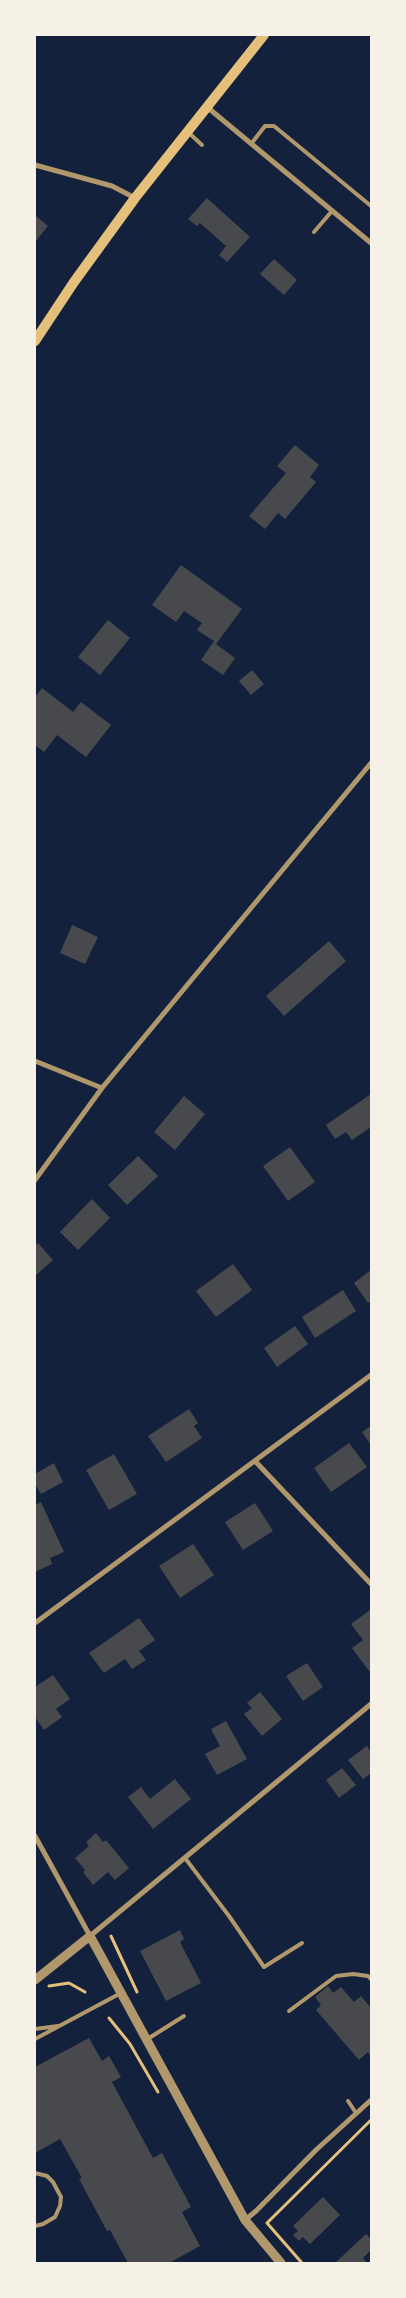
<!DOCTYPE html>
<style>
body{margin:0}
#map{position:relative;width:406px;height:2298px;overflow:hidden;background:#14213d;font-family:Helvetica,sans-serif}
canvas{display:block}
.frame{position:absolute;inset:0;border:36px solid #f6f1e7;pointer-events:none}
</style>
<div id="map">
<canvas width="406" height="2298"></canvas>
<div class="frame"></div>
</div>
<script>
const g = document.querySelector('canvas').getContext('2d');
g.lineJoin = 'round';
function paint(path, color) { g.fillStyle = color; g.fill(path, 'evenodd'); }
const toPath = rows => new Path2D(rows.map(r => 'M' + r).join(''));
function strokePath(path, color, width, dash) { g.strokeStyle = color; g.lineWidth = width; g.lineCap = dash ? 'butt' : 'round'; g.setLineDash(dash || []); g.stroke(path); }
const building = toPath([
 [207,198,250,237,227,262,219,255,226,246,200,223,197,226,188,219],
 [35,215,48,226,35,242],
 [274,259,297,280,284,295,260,274],
 [295,445,319,465,310,477,316,482,285,519,278,513,265,529,249,516,286,473,277,466],
 [181,565,242,609,216,644,235,658,223,675,201,660,214,641,197,630,202,623,184,611,176,622,152,605],
 [108,620,130,638,100,675,78,657],
 [252,670,264,684,251,695,239,681],
 [42,688,73,712,81,702,111,725,86,757,57,735,44,752,35,745,35,697],
 [72,925,98,937,85,964,60,953],
 [329,941,346,961,284,1016,266,996],
 [371,1094,371,1127,352,1140,346,1132,335,1139,326,1125],
 [184,1096,205,1114,175,1150,154,1132],
 [290,1147,315,1182,288,1201,263,1166],
 [138,1156,158,1176,127,1205,108,1185],
 [92,1199,110,1218,78,1250,60,1232],
 [38,1243,53,1260,35,1276,35,1245],
 [233,1264,252,1290,216,1317,196,1291],
 [371,1270,371,1301,368,1303,354,1283],
 [343,1290,356,1311,315,1338,302,1317],
 [295,1326,308,1344,277,1367,264,1348],
 [189,1409,198,1423,194,1426,202,1438,166,1462,148,1436],
 [371,1426,371,1445,362,1432],
 [349,1443,367,1467,331,1492,314,1468],
 [114,1454,137,1494,109,1510,86,1470],
 [54,1463,63,1482,41,1494,35,1484,35,1474],
 [41,1502,64,1552,50,1558,52,1564,35,1572,35,1505],
 [255,1503,273,1531,243,1550,225,1522],
 [193,1544,214,1575,180,1598,159,1566],
 [370,1610,371,1670,369,1671,352,1648,363,1640,351,1624],
 [139,1618,155,1640,139,1651,146,1660,132,1669,125,1659,104,1673,89,1653],
 [307,1663,323,1687,303,1701,286,1676],
 [53,1675,70,1699,56,1709,62,1717,44,1730,35,1717,35,1687],
 [260,1692,282,1719,262,1736,244,1714,252,1708,247,1703],
 [226,1721,247,1759,217,1775,205,1754,220,1746,211,1729],
 [367,1746,371,1752,371,1773,363,1779,348,1760],
 [342,1768,356,1785,339,1798,326,1780],
 [175,1779,191,1799,153,1829,128,1797,141,1787,150,1799],
 [96,1833,103,1842,106,1840,129,1868,115,1880,108,1872,93,1885,83,1872,85,1870,75,1858,89,1846,86,1842],
 [180,1930,184,1939,180,1942,201,1983,166,2001,140,1951],
 [328,1986,333,1993,341,1987,354,2002,361,1996,371,2008,370,2055,368,2052,359,2060,316,2010,321,2005,315,1997],
 [89,2038,102,2061,109,2056,121,2077,112,2082,153,2158,162,2153,191,2207,182,2212,200,2246,169,2263,128,2263,110,2230,107,2231,79,2179,82,2178,60,2139,35,2153,35,2067],
 [323,2197,340,2215,310,2244,303,2237,299,2241,293,2235,298,2231,293,2226],
 [366,2234,371,2239,371,2250,363,2258,367,2263,335,2263]
]);
const path = toPath([
 [111,1936,137,1992],
 [49,1986,69,1983,85,1992],
 [109,2018,130,2044,158,2092],
 [302,2263,267,2223,371,2120]
]);
const service = toPath([
 [189,133,202,145],
 [251,144,265,126,274,126,371,206],
 [314,232,332,211],
 [185,1858,229,1916,264,1967,302,1943],
 [289,2011,336,1976,353,1974,368,1976,371,1979],
 [35,2029,58,2026],
 [35,2039,121,1993],
 [146,2040,184,2016],
 [348,2101,356,2113],
 [35,2173,47,2176,53,2182,61,2197,60,2206,55,2217,43,2224,35,2226]
]);
const minor = toPath([
 [207,107,371,243],
 [35,165,112,186,135,198],
 [35,1061,102,1088],
 [35,1180,102,1088,371,763],
 [255,1461,371,1584],
 [35,1623,371,1375],
 [35,1836,90,1936,371,1704],
 [245,2220,256,2211,316,2150,371,2100]
]);
const tertiary = toPath([
 [35,1980,90,1936,245,2220,281,2263]
]);
const secondary = toPath([
 [35,341,74,282,135,198,264,35]
]);
paint(building, '#48494c');
strokePath(path, '#e5c07b', 3);
strokePath(service, '#b1986c', 4);
strokePath(minor, '#b1986c', 5);
strokePath(tertiary, '#b1986c', 9);
strokePath(secondary, '#e5c07b', 10);
</script>
